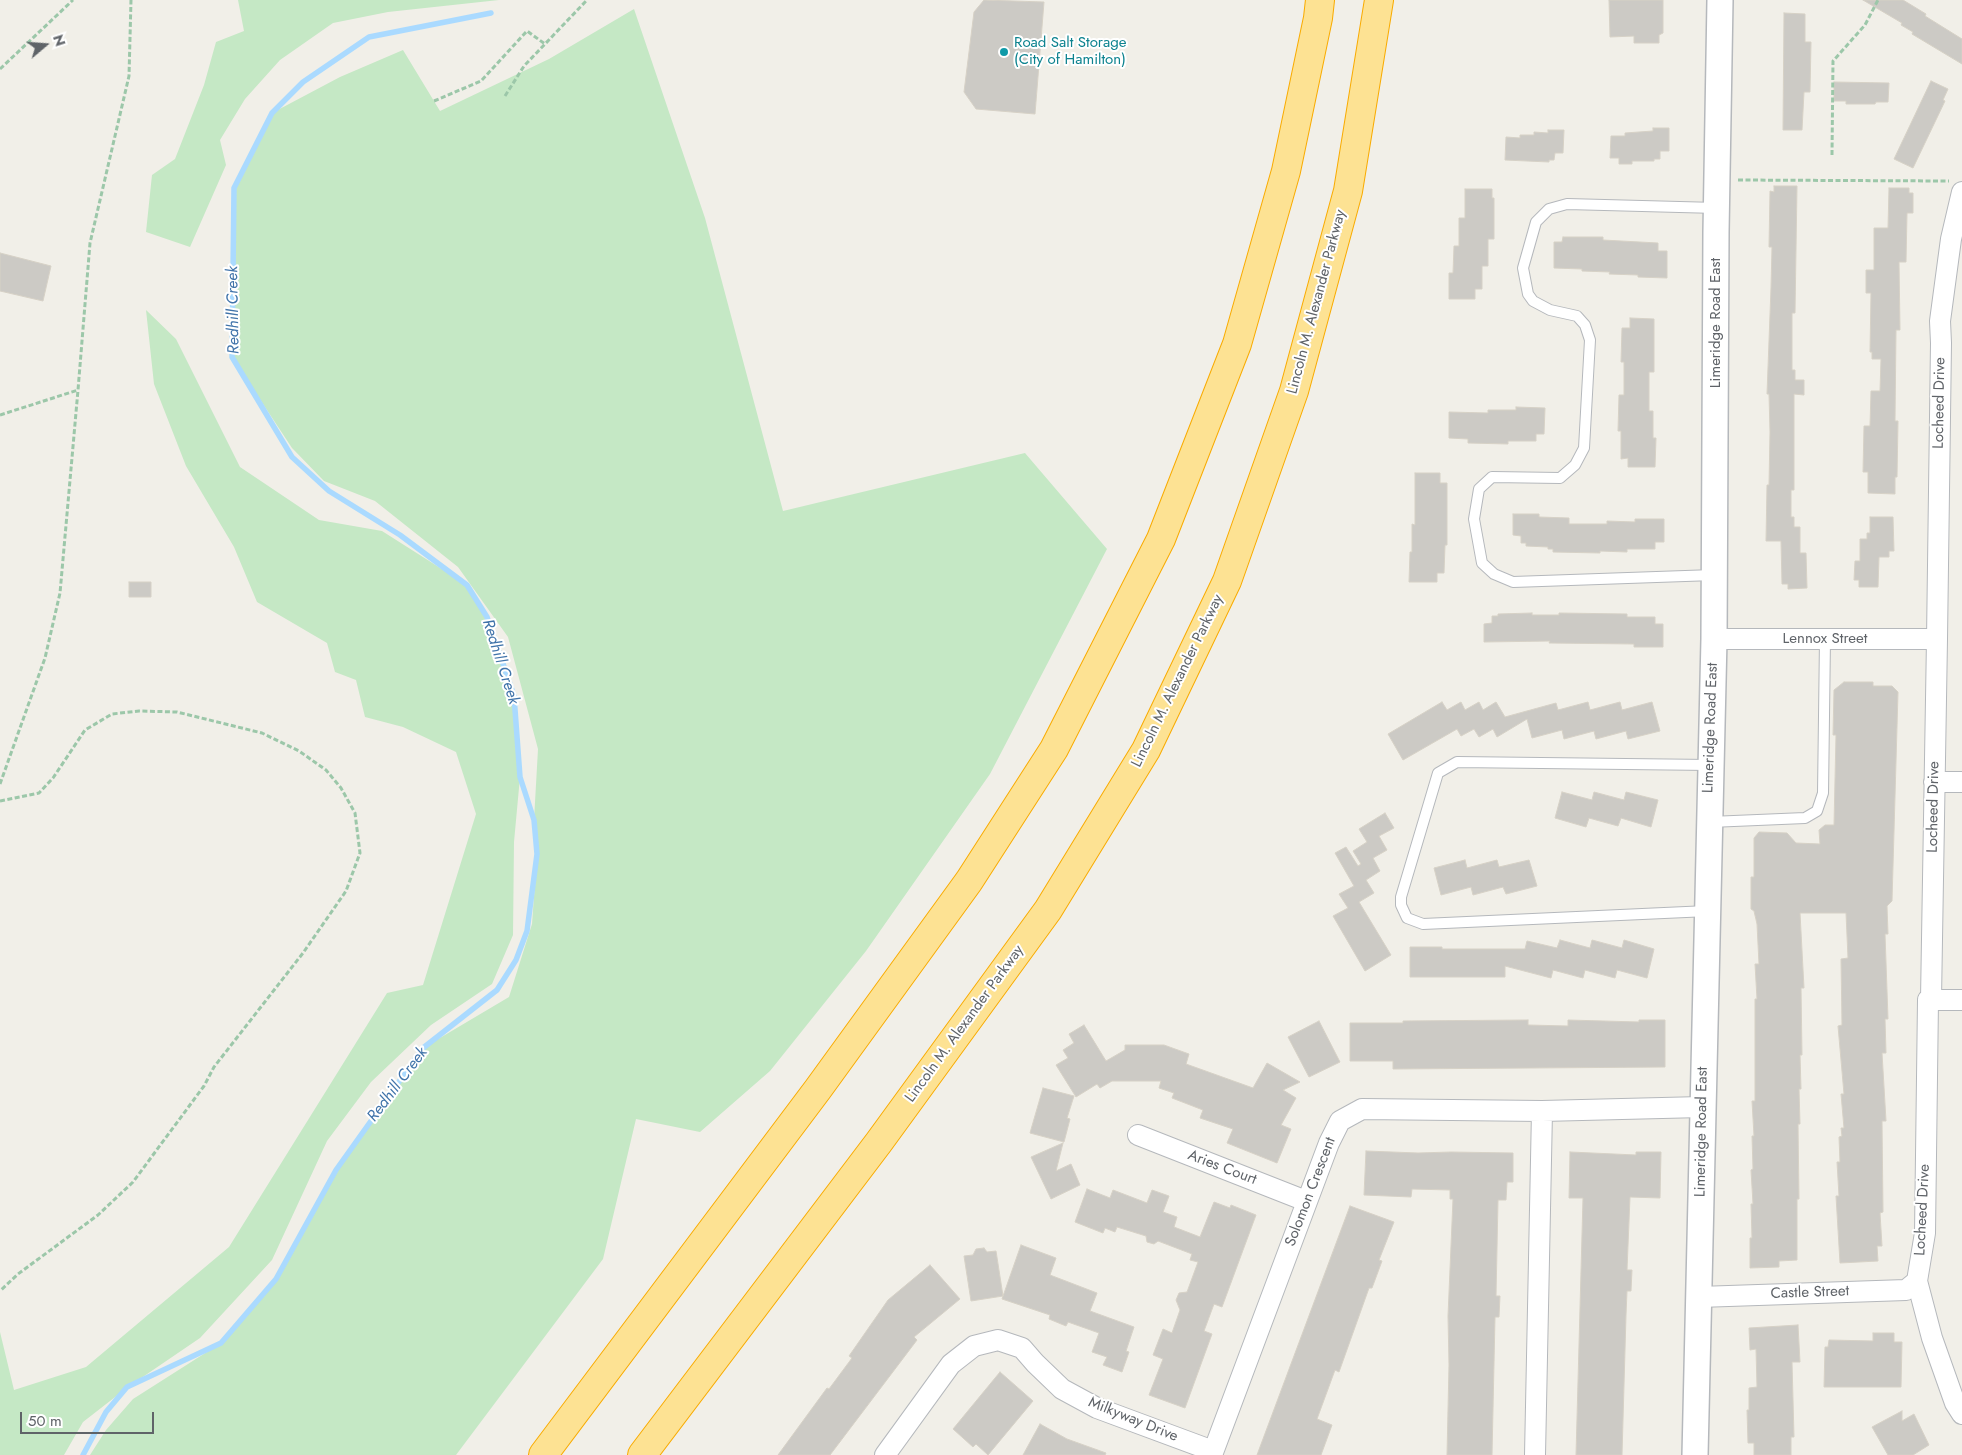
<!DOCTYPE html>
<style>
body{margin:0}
#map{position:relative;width:1962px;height:1455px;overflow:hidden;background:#f1efe8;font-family:Jost,sans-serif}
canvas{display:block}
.north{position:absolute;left:20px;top:20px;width:50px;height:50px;-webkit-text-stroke:4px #fff;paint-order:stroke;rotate:72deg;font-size:14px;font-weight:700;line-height:20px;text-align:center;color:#5f6368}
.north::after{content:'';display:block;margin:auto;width:18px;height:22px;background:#5f6368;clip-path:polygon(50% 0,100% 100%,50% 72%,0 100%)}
.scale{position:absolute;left:20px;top:1412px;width:134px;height:22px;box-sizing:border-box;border:2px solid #5f6368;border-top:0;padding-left:6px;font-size:15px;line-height:18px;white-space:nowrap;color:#5f6368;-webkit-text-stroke:4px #fff;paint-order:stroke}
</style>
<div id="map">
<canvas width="1962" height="1455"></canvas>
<div class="north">N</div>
<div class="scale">50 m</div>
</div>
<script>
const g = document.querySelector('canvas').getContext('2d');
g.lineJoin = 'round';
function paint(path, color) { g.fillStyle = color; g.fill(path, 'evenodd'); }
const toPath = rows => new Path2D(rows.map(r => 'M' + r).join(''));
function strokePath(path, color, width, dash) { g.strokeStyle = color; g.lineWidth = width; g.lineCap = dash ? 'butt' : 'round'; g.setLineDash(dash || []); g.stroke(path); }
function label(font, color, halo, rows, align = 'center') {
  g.font = font + ' Jost,sans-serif'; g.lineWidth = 4; g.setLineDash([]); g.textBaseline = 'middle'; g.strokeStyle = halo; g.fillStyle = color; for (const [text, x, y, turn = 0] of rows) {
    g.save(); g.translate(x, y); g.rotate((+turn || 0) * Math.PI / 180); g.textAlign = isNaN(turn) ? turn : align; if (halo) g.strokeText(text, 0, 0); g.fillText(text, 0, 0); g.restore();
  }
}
const green = toPath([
 [238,0,499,0,388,12,333,23,280,60,245,99,220,140,226,165,190,247,146,232,152,175,175,159,204,85,216,42,244,31],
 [634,9,705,218,783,511,1025,453,1107,549,990,774,866,951,770,1071,700,1132,636,1119,603,1259,456,1455,90,1455,106,1430,133,1399,221,1343,276,1279,336,1170,423,1048,509,997,532,924,537,854,534,820,538,749,508,637,458,567,375,501,324,481,292,448,232,357,234,188,272,113,340,77,403,50,440,111,549,59],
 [146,310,176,339,240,467,319,520,382,531,467,585,487,617,514,696,520,777,514,842,513,935,492,984,431,1025,371,1082,327,1141,272,1260,200,1338,128,1387,83,1422,64,1455,0,1455,0,1332,14,1390,86,1367,229,1247,387,993,423,985,476,814,456,752,403,727,365,717,356,680,335,672,327,643,257,602,234,547,186,466,154,384]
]);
const stream = toPath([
 [83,1455,106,1412,127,1387,221,1343,276,1279,336,1170,423,1048,497,990,516,960,527,931,537,854,534,820,520,777,514,696,487,617,467,585,400,535,329,491,292,457,232,357,234,188,272,113,303,82,369,37,491,13]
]);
const building = toPath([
 [984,0,1044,2,1035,114,976,109,964,92,974,12,984,0],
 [1609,0,1663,0,1663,33,1659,35,1659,43,1634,43,1634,36,1610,37,1609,0],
 [1863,0,1903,0,1926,14,1925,16,1962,39,1962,64,1912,34,1913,32,1901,25,1902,23,1863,0],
 [1784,13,1805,14,1805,42,1811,42,1810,92,1804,92,1802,130,1783,130,1784,13],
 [1931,81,1948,89,1943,100,1945,101,1913,168,1894,159,1931,81],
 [1834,82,1889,83,1888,102,1876,102,1875,104,1846,104,1846,101,1834,101,1834,82],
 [1653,128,1669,128,1669,151,1660,151,1660,159,1654,159,1654,161,1632,161,1632,164,1619,164,1619,158,1610,158,1611,136,1625,136,1625,133,1653,131,1653,128],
 [1548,130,1564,130,1563,153,1555,153,1554,160,1549,160,1549,162,1505,160,1506,137,1520,138,1520,135,1534,135,1534,132,1548,133,1548,130],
 [1774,186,1797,186,1795,313,1792,313,1792,370,1795,370,1795,380,1804,380,1804,395,1794,394,1794,490,1791,490,1791,517,1794,517,1794,527,1800,527,1800,553,1806,553,1807,588,1788,589,1788,584,1782,584,1781,541,1766,541,1767,485,1769,485,1770,432,1769,394,1767,394,1771,288,1772,247,1769,247,1770,191,1774,192,1774,186],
 [1889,188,1909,188,1909,193,1913,193,1913,213,1907,213,1906,262,1899,262,1900,330,1896,330,1895,421,1898,421,1897,477,1895,477,1895,494,1868,493,1868,472,1863,472,1864,426,1870,426,1871,391,1880,391,1881,359,1872,359,1872,352,1870,352,1871,293,1866,293,1866,270,1874,270,1874,228,1888,228,1889,188],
 [1465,189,1492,189,1492,198,1494,198,1494,239,1488,239,1488,266,1482,266,1482,289,1475,289,1475,299,1449,299,1449,273,1453,273,1454,246,1459,246,1459,218,1465,218,1465,189],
 [1563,237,1603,237,1603,240,1658,243,1658,251,1667,251,1667,278,1638,277,1638,275,1609,274,1610,272,1582,271,1582,269,1554,268,1554,242,1562,242,1563,237],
 [0,253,51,266,43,301,0,291,0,253],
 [1630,318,1654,319,1654,372,1649,372,1649,411,1653,411,1653,438,1656,438,1655,467,1628,467,1628,458,1621,459,1621,431,1618,431,1619,395,1624,395,1624,362,1621,362,1622,328,1630,328,1630,318],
 [1516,407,1545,408,1544,434,1536,434,1536,441,1508,441,1508,444,1468,443,1468,439,1449,438,1449,412,1488,413,1488,410,1516,410,1516,407],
 [1415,473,1440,473,1440,483,1447,483,1447,545,1445,545,1444,573,1437,573,1437,582,1409,582,1410,552,1412,552,1412,524,1415,525,1415,473],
 [1513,514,1539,514,1539,517,1569,518,1569,524,1607,524,1607,521,1635,522,1635,519,1664,519,1664,542,1655,542,1655,549,1627,549,1627,552,1600,551,1600,553,1553,552,1553,549,1548,549,1548,547,1526,546,1526,543,1521,543,1521,536,1513,535,1513,514],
 [1870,517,1893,517,1894,551,1889,551,1889,557,1879,557,1878,587,1859,587,1859,580,1854,580,1855,561,1860,561,1860,539,1867,539,1867,533,1870,533,1870,517],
 [129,582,151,582,151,597,129,597,129,582],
 [1532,613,1532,615,1559,615,1559,613,1627,614,1627,617,1655,617,1655,624,1663,624,1663,647,1634,647,1634,644,1549,643,1550,641,1484,642,1484,624,1492,623,1492,616,1498,616,1498,614,1532,613],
 [1844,682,1873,682,1873,686,1892,686,1898,692,1892,901,1887,906,1888,934,1885,934,1888,1019,1885,1019,1886,1053,1882,1053,1886,1121,1882,1121,1883,1212,1880,1213,1882,1246,1877,1246,1878,1261,1840,1263,1836,1196,1839,1196,1837,1162,1840,1162,1839,1137,1842,1136,1841,1128,1844,1128,1841,1094,1844,1094,1838,1026,1842,1025,1841,959,1848,958,1846,913,1800,913,1804,988,1801,988,1802,1055,1800,1055,1801,1089,1799,1089,1800,1124,1798,1124,1799,1199,1797,1199,1797,1260,1779,1261,1779,1267,1750,1268,1750,1238,1752,1238,1751,1204,1753,1204,1751,1170,1753,1169,1752,1136,1754,1136,1752,1101,1755,1101,1755,999,1757,999,1755,964,1759,964,1757,924,1754,911,1751,909,1751,877,1754,877,1754,838,1759,832,1787,833,1796,843,1820,844,1819,830,1825,825,1834,825,1836,735,1833,735,1834,690,1844,682],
 [1442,702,1447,710,1461,702,1465,710,1479,702,1483,710,1496,702,1505,717,1556,703,1558,710,1588,702,1590,710,1620,702,1622,710,1652,702,1660,731,1628,739,1626,731,1596,739,1594,731,1564,739,1562,730,1532,738,1527,719,1497,737,1493,729,1479,737,1474,729,1461,736,1457,729,1403,760,1388,734,1442,702],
 [1562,792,1592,800,1594,792,1624,800,1626,792,1658,800,1651,827,1621,818,1618,826,1589,818,1586,827,1555,818,1562,792],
 [1385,813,1394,828,1379,836,1387,850,1373,858,1380,871,1366,880,1374,893,1359,902,1391,955,1365,971,1333,916,1348,908,1339,894,1354,886,1335,853,1346,847,1358,866,1361,864,1353,851,1367,842,1359,829,1385,813],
 [1465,860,1467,868,1497,860,1499,867,1529,860,1537,886,1506,894,1503,887,1473,895,1471,887,1441,895,1434,868,1465,860],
 [1560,940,1590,948,1592,940,1622,948,1624,940,1654,949,1647,978,1617,970,1615,978,1585,970,1583,978,1553,970,1551,978,1505,966,1505,977,1410,977,1410,947,1442,947,1442,949,1525,949,1527,941,1557,948,1560,940],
 [1528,1020,1528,1025,1568,1026,1568,1020,1639,1022,1639,1020,1665,1020,1665,1067,1393,1069,1393,1061,1350,1061,1350,1023,1403,1023,1403,1021,1528,1020],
 [1319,1021,1340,1062,1309,1077,1288,1037,1319,1021],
 [1084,1025,1106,1061,1125,1050,1125,1045,1164,1045,1189,1054,1186,1064,1253,1088,1267,1063,1300,1082,1283,1090,1296,1098,1281,1125,1291,1129,1277,1163,1227,1143,1233,1129,1200,1118,1203,1110,1172,1098,1174,1093,1159,1088,1161,1081,1112,1081,1100,1088,1097,1084,1076,1097,1056,1065,1068,1058,1063,1050,1074,1043,1069,1034,1084,1025],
 [1043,1088,1074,1096,1067,1118,1070,1119,1064,1142,1030,1133,1043,1088],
 [1063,1143,1056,1171,1071,1164,1080,1185,1051,1199,1031,1157,1063,1143],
 [1366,1151,1418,1153,1451,1152,1513,1153,1513,1182,1507,1182,1506,1200,1498,1200,1496,1296,1500,1296,1499,1317,1495,1317,1492,1455,1447,1455,1449,1365,1448,1316,1453,1199,1450,1199,1450,1190,1412,1189,1411,1197,1364,1195,1366,1151],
 [1570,1152,1636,1155,1636,1152,1661,1152,1660,1198,1630,1197,1627,1270,1632,1270,1631,1291,1627,1291,1626,1315,1622,1455,1576,1455,1583,1198,1569,1198,1570,1152],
 [1087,1189,1110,1198,1113,1190,1147,1203,1152,1190,1169,1196,1163,1212,1177,1217,1174,1227,1200,1237,1214,1202,1230,1208,1231,1205,1256,1215,1222,1307,1214,1304,1204,1331,1212,1334,1185,1408,1149,1395,1163,1359,1153,1355,1163,1329,1172,1333,1180,1310,1176,1300,1179,1293,1187,1292,1198,1262,1190,1260,1192,1254,1158,1241,1154,1244,1147,1242,1146,1236,1117,1227,1115,1232,1105,1228,1103,1233,1075,1222,1087,1189],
 [1350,1206,1394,1222,1379,1260,1382,1261,1372,1288,1369,1288,1339,1372,1335,1370,1317,1419,1332,1425,1321,1455,1257,1455,1350,1206],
 [1021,1245,1056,1258,1050,1275,1097,1293,1090,1311,1134,1327,1126,1351,1129,1352,1122,1372,1103,1365,1107,1357,1092,1352,1099,1333,1068,1322,1066,1326,1049,1319,1050,1315,1002,1299,1021,1245],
 [984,1248,987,1252,996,1251,1003,1296,971,1301,964,1256,973,1255,976,1249,984,1248],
 [930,1265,960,1299,914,1337,917,1340,830,1455,778,1455,827,1388,829,1389,852,1358,849,1356,888,1300,930,1265],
 [1798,1325,1800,1362,1792,1362,1794,1437,1791,1437,1791,1455,1754,1455,1754,1443,1748,1443,1747,1410,1749,1410,1749,1388,1757,1387,1756,1349,1750,1350,1749,1328,1798,1325],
 [1873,1333,1894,1333,1894,1342,1902,1342,1901,1387,1824,1387,1825,1347,1828,1347,1829,1340,1873,1341,1873,1333],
 [1000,1372,1033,1401,988,1455,976,1444,973,1447,953,1429,1000,1372],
 [1902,1411,1902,1421,1914,1414,1929,1445,1913,1455,1888,1455,1872,1427,1902,1411],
 [1040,1424,1067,1439,1106,1453,1105,1455,1023,1455,1040,1424]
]);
const path = toPath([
 [0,69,73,0],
 [505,96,524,66,587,0],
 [434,101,481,81,527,31,545,44],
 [1832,155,1833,61,1865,25,1878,0],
 [1738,180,1949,181],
 [0,415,78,390,90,243,129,76,131,0],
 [0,784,45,658,60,593,78,390],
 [0,801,39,793,53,778,85,730,112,714,139,711,177,712,262,733,299,751,326,770,341,788,355,813,360,853,346,891,303,953,214,1067,204,1086,133,1182,98,1215,18,1274,0,1291]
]);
const service = toPath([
 [1714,575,1513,582,1494,574,1482,563,1474,519,1479,489,1492,477,1560,478,1575,465,1584,448,1590,340,1585,325,1577,316,1550,310,1533,301,1528,294,1523,268,1536,222,1549,209,1567,204,1717,208],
 [1710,822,1805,818,1817,811,1823,793,1825,639],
 [1708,911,1423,924,1407,918,1401,905,1401,897,1438,773,1457,762,1710,765]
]);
const minor = toPath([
 [1962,192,1951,239,1940,321,1941,343,1937,639,1931,999,1928,1000,1925,1233,1917,1281,1932,1338,1955,1403,1962,1414],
 [1714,639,1937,639],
 [1934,782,1962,782],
 [1928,1000,1962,1000],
 [1138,1135,1306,1201],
 [1699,1297,1906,1290,1917,1281],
 [885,1455,951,1364,974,1346,998,1340,1022,1348,1035,1363,1062,1389,1097,1408,1213,1451],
 [1212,1455,1329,1143,1340,1121,1362,1109,1542,1111,1702,1107],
 [1535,1455,1542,1111]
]);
const tertiary = toPath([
 [1695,1455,1714,639,1716,232,1720,0]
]);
const motorway = toPath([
 [543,1455,818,1089,969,881,1054,749,1161,539,1237,344,1286,171,1318,18,1320,0],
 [642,1455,879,1142,1048,910,1146,750,1227,581,1294,391,1348,191,1379,0]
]);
const markers = [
 [1004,52,5,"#0f9aa8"]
];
const cultureNames = [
 ["Road Salt Storage",1014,43],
 ["(City of Hamilton)",1014,60]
];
const streetNames = [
 ["Lincoln M. Alexander Parkway",1317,302,-75],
 ["Limeridge Road East",1716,323,-90],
 ["Locheed Drive",1940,403,-89],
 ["Lennox Street",1825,639],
 ["Lincoln M. Alexander Parkway",1178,681,-64],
 ["Limeridge Road East",1711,728,-88],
 ["Locheed Drive",1934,807,-89],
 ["Lincoln M. Alexander Parkway",965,1024,-54],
 ["Limeridge Road East",1702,1132,-89],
 ["Aries Court",1222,1168,21],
 ["Solomon Crescent",1311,1192,-69],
 ["Locheed Drive",1923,1210,-87],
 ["Castle Street",1810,1293,-2],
 ["Milkyway Drive",1133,1420,22]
];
const waterNames = [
 ["Redhill Creek",234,310,-91],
 ["Redhill Creek",500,662,72],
 ["Redhill Creek",398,1085,-53]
];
paint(green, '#c5e8c5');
strokePath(stream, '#aadaff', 5.5);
paint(building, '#cccac5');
strokePath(building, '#d6d1c6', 1);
strokePath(service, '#b5b8bc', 12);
strokePath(minor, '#b5b8bc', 22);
strokePath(tertiary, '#b5b8bc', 28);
strokePath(motorway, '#f9ab00', 30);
strokePath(path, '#9cc7a9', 3, [5, 2.5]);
strokePath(service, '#fff', 10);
strokePath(minor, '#fff', 20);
strokePath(tertiary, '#fff', 25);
strokePath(motorway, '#fde293', 28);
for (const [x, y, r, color] of markers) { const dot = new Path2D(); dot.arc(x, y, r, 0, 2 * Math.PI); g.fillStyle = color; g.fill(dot); strokePath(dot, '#fff', 2); }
label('15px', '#0d838f', '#fff', cultureNames, 'left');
label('15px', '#5f6368', '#fff', streetNames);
label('italic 16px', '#4174aa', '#fff', waterNames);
</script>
